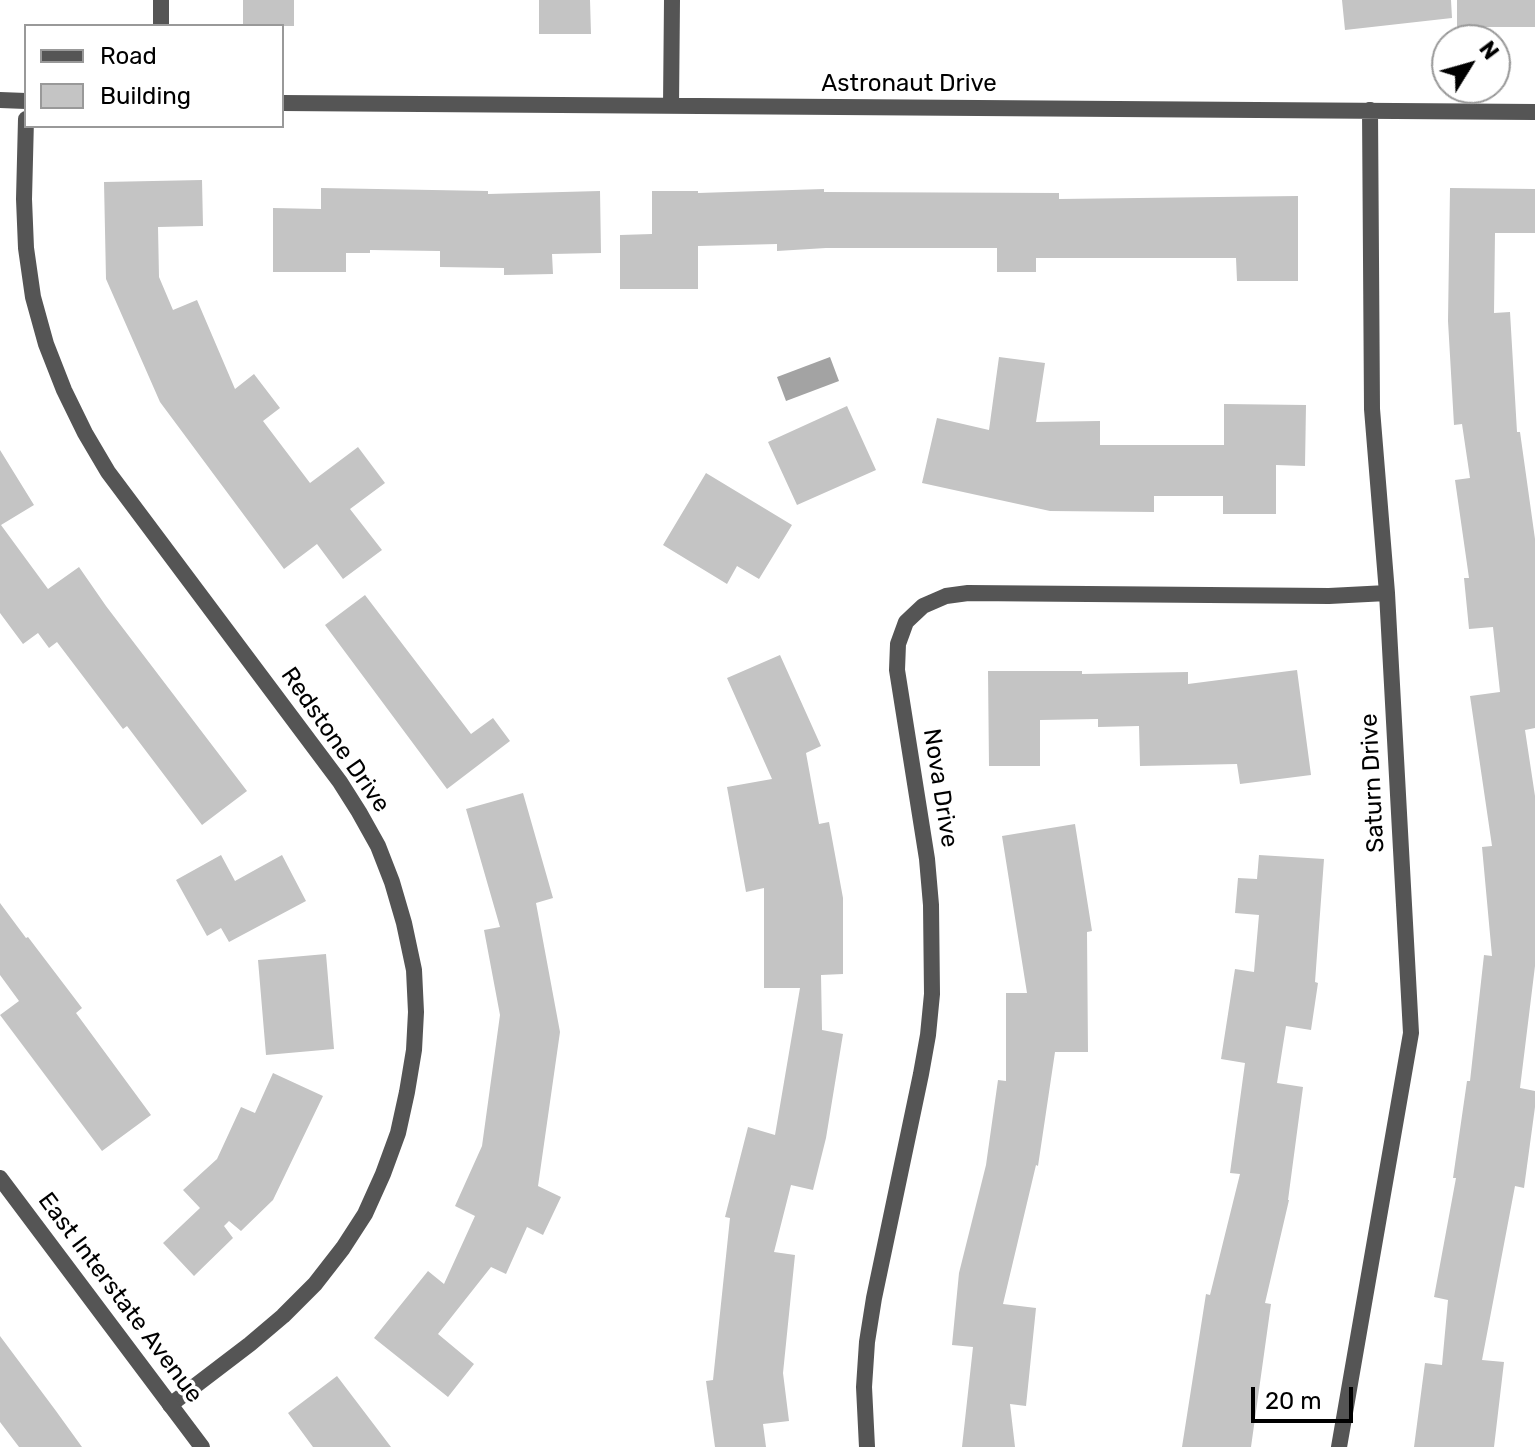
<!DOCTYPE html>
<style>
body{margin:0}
#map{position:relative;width:1535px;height:1447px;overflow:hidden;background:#fff;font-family:Rubik,sans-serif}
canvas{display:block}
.legend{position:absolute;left:24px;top:24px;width:260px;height:104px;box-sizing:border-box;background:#fff;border:2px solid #999;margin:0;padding:10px 14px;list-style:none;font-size:24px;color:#000}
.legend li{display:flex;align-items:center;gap:16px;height:40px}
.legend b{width:40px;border:2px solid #999}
.north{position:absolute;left:1431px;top:24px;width:80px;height:80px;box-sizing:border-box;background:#fff;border:2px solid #999;border-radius:50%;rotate:53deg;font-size:22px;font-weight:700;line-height:32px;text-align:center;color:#000}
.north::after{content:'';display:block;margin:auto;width:28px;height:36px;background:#000;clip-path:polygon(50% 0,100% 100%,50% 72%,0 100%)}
.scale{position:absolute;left:1251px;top:1387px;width:102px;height:36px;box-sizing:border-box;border:4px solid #000;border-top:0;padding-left:10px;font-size:24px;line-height:28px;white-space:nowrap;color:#000;-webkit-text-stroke:6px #fff;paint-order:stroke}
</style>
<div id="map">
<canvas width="1535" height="1447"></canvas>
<ul class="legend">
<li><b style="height:10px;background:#555"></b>Road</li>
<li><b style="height:22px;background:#c4c4c4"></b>Building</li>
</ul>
<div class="north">N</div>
<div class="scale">20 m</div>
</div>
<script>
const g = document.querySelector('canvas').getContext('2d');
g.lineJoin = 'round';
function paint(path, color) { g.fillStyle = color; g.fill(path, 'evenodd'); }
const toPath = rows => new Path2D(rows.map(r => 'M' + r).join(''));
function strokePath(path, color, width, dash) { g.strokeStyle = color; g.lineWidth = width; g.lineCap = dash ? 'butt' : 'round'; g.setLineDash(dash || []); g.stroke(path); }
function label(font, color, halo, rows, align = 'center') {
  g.font = font + ' Rubik,sans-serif'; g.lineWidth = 7; g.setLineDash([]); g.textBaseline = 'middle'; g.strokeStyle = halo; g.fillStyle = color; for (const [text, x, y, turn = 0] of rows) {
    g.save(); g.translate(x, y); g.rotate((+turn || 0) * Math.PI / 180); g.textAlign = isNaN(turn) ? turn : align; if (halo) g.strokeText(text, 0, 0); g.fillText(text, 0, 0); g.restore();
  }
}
const water = toPath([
 [830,357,839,381,786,401,777,377]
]);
const building = toPath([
 [243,0,294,0,294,26,243,26],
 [539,0,590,0,591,34,539,34],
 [1342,0,1451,0,1452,18,1345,30],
 [1457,0,1535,0,1535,27,1457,27],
 [202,180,203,226,158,227,159,277,173,310,197,300,235,389,254,374,280,408,263,421,310,483,358,447,385,483,350,509,382,550,343,579,317,544,284,569,160,402,106,279,104,182],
 [321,188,488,191,488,194,600,191,601,253,552,254,553,274,504,275,504,268,440,267,440,251,370,250,370,253,346,253,346,272,273,272,273,208,321,209],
 [1450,188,1535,189,1535,233,1495,233,1494,313,1510,312,1517,432,1520,432,1535,539,1535,728,1525,730,1535,796,1535,966,1520,1088,1535,1091,1535,1107,1524,1188,1515,1186,1482,1360,1504,1362,1494,1447,1414,1447,1425,1363,1442,1365,1448,1300,1434,1297,1456,1178,1453,1178,1467,1081,1470,1081,1484,955,1492,956,1482,847,1492,846,1470,696,1500,692,1493,627,1469,629,1464,578,1469,578,1455,480,1470,478,1462,424,1454,425,1448,321],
 [824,189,824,192,1059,193,1059,199,1298,196,1298,281,1237,281,1236,258,1036,258,1036,272,997,272,997,248,826,248,777,251,777,244,698,246,698,289,620,289,620,235,652,234,652,191,698,191,698,193],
 [999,357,1045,363,1036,422,1100,421,1100,445,1224,445,1224,404,1306,405,1305,466,1276,465,1276,514,1223,514,1223,496,1154,496,1154,512,1050,511,922,483,937,418,989,430],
 [847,406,876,470,797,505,768,442],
 [0,450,34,505,1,525,48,589,79,567,106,606,247,791,202,825,127,726,123,729,57,642,49,648,38,633,23,644,0,613],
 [706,473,792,525,759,579,737,566,727,584,663,545],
 [365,595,471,734,493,718,510,741,447,789,325,625],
 [780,655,821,746,806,753,819,824,829,822,843,898,843,974,821,975,822,1030,843,1034,826,1138,813,1190,791,1185,774,1252,795,1255,783,1373,789,1421,763,1424,766,1447,715,1447,706,1381,713,1380,730,1218,725,1217,748,1127,775,1135,800,988,764,988,764,888,746,892,727,787,772,779,727,678],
 [1297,670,1311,775,1240,784,1237,764,1140,766,1139,726,1098,727,1098,719,1040,720,1040,766,989,766,988,671,1082,671,1082,674,1188,672,1188,684],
 [523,793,553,898,536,903,560,1032,538,1186,561,1197,543,1235,527,1227,506,1274,491,1267,438,1334,474,1364,448,1397,374,1338,428,1271,444,1284,475,1216,455,1206,482,1146,500,1015,484,930,500,927,466,809],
 [1075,824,1092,931,1087,932,1088,1052,1055,1052,1038,1166,1036,1165,1003,1304,1036,1308,1026,1406,1010,1404,1015,1447,962,1447,973,1347,952,1345,959,1273,986,1165,998,1080,1006,1081,1006,993,1027,993,1002,836],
 [221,855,235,881,282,855,306,901,229,942,221,928,207,936,176,880],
 [1259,855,1324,859,1315,982,1318,983,1311,1030,1286,1026,1277,1083,1303,1087,1288,1200,1289,1200,1265,1303,1271,1304,1251,1447,1182,1447,1206,1294,1210,1295,1240,1174,1230,1173,1245,1063,1221,1059,1235,969,1254,972,1259,915,1235,913,1238,878,1257,879],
 [0,903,26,938,28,937,82,1008,76,1013,151,1115,102,1151,0,1015,19,1001,0,975],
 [326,954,334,1049,266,1055,258,960],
 [273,1073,323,1096,273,1200,241,1231,229,1221,224,1226,233,1238,194,1276,163,1243,200,1208,183,1190,217,1159,241,1107,255,1113],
 [0,1336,56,1411,82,1447,19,1447,0,1422],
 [337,1376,391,1447,313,1447,288,1413]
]);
const minor = toPath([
 [161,26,161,0],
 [0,100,26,101],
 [282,103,1535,112],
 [671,106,672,0],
 [26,119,24,199,26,248,33,297,46,344,64,390,85,433,108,472,340,782,359,812,378,846,392,882,404,923,414,970,416,1012,414,1050,407,1092,398,1133,383,1174,365,1214,343,1248,315,1284,283,1316,250,1344,170,1405],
 [867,1447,864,1387,867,1342,874,1298,921,1074,928,1035,932,994,931,905,927,859,897,670,898,644,906,622,923,606,946,596,968,593,1329,596,1387,593],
 [1339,1447,1411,1033,1387,593,1372,409,1370,110]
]);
const tertiary = toPath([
 [0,1178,202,1447]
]);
const streetNames = [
 ["Astronaut Drive",909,84],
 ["Redstone Drive",335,740,55],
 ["Saturn Drive",1373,783,-93],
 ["Nova Drive",940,788,81],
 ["East Interstate Avenue",120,1298,53]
];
paint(water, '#a3a3a3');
paint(building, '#c4c4c4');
strokePath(minor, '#555', 16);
strokePath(tertiary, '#555', 16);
label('24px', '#000', '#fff', streetNames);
</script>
